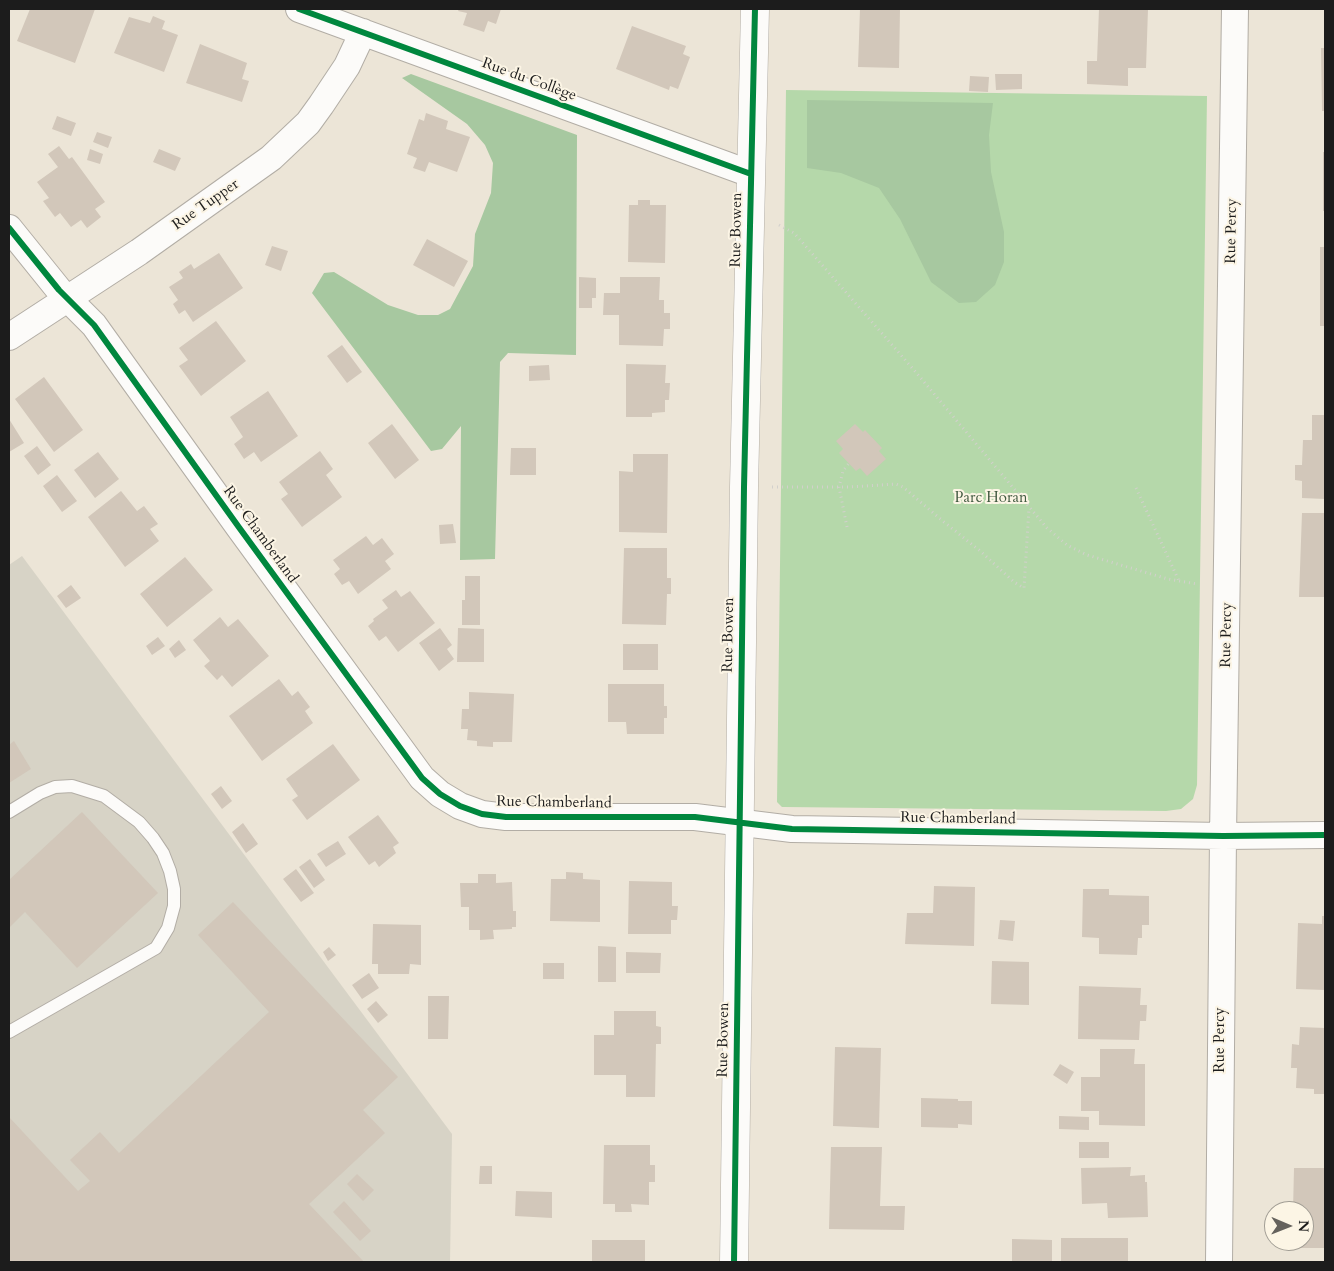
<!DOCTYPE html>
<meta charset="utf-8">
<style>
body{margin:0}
#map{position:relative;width:1334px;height:1271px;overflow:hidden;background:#ece5d7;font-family:Cardo,serif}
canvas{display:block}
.frame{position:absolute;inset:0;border:10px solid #1c1c1c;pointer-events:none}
.north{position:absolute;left:1264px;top:1201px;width:50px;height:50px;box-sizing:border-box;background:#fcf5e5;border:1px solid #a29e95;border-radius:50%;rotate:91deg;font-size:14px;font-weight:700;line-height:20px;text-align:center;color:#1c1c1c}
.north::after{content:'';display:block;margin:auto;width:18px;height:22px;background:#65625d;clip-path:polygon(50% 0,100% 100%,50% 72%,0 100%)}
</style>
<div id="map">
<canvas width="1334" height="1271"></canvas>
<div class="frame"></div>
<div class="north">N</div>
</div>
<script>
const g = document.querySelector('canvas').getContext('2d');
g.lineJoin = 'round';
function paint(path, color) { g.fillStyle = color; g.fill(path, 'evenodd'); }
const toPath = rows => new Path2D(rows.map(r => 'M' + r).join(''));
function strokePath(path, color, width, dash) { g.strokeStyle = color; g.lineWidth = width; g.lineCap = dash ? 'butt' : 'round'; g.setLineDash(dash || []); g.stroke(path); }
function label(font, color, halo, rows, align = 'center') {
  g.font = font + ' Cardo,serif'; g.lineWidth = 4; g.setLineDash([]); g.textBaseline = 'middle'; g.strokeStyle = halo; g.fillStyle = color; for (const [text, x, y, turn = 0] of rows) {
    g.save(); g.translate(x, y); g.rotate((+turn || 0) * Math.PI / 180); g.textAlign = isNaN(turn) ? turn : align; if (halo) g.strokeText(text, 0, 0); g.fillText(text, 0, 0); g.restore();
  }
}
const industrial = toPath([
 [22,556,452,1134,450,1262,9,1262,9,565]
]);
const green = toPath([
 [786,90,1207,96,1197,785,1193,799,1181,809,1166,811,785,807,782,807,777,802]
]);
const forest = toPath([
 [411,74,577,135,576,355,508,353,500,362,495,559,460,560,461,426,442,449,431,451,312,293,324,273,334,272,388,305,418,315,438,315,450,309,473,266,475,234,491,193,493,163,485,145,467,124,402,78],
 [807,100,993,103,989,135,991,172,1004,232,1004,262,995,285,976,302,959,303,931,282,900,219,879,188,841,173,807,168]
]);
const building = toPath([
 [30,9,95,9,75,63,17,41],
 [459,9,501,9,496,24,488,21,484,32,463,25,467,13,458,11],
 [860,9,900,9,899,68,858,67],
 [1099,9,1148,9,1146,68,1128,68,1128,86,1087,84,1087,61,1097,61],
 [153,16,165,21,162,29,178,35,164,72,114,53,129,17,150,23],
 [632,26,686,46,683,54,690,57,678,89,670,86,669,90,616,69],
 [200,44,247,63,242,79,249,81,242,102,186,83],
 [1321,48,1325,48,1325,111,1322,111],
 [995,74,1022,74,1022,89,996,90],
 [970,76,989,77,988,92,969,91],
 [426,113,448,121,446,129,470,137,457,172,429,162,425,172,413,168,417,158,407,154,419,119,424,121],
 [57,116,76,123,71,136,52,129],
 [97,132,112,137,108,148,93,142],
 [59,146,69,159,72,157,105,202,95,209,101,217,87,228,81,220,71,227,60,213,55,217,43,201,49,198,37,182,58,167,48,154],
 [90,149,103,154,100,164,87,160],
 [159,149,181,158,175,171,153,162],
 [1323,152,1325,152,1325,211,1323,211],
 [638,200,650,200,650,205,666,205,665,263,628,262,629,205,638,205],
 [427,239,468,261,454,287,413,265],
 [272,246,288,251,281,271,265,265],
 [1320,247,1325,247,1325,326,1320,326],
 [219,253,243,288,193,322,185,310,179,314,173,304,178,300,169,287,183,278,179,272,191,264,194,269],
 [579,277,596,278,596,298,592,298,592,308,579,308],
 [620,277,660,277,659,300,664,300,664,313,670,313,670,329,664,329,663,346,619,345,619,315,603,315,604,293,620,293],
 [216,321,246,361,201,396,179,366,188,360,179,348],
 [342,345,362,372,347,383,327,356],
 [626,364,666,365,665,383,670,383,669,400,665,400,665,412,652,413,652,417,626,417],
 [549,365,550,380,529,381,529,366],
 [44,377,83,430,54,452,15,399],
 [268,391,298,436,261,462,254,452,244,459,234,444,243,437,230,417],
 [1312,415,1325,415,1325,499,1302,498,1302,481,1295,480,1295,465,1302,465,1303,440,1312,440],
 [9,419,24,443,9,452],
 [392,424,419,460,395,479,368,443],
 [855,424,863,432,865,430,882,448,879,451,886,459,867,476,860,468,856,471,839,453,843,449,836,441],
 [37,446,51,465,38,475,24,456],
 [511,448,536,448,536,475,510,475],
 [320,451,333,469,326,475,342,497,302,527,281,499,288,494,279,482],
 [98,452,119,479,95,498,74,470],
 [633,454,668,454,667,533,619,532,619,471,633,472],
 [57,475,77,501,62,512,43,486],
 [121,491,137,511,144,506,158,524,150,529,159,541,125,567,88,517],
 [1302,513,1325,513,1325,597,1299,597],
 [453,524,456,543,440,544,439,525],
 [366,536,373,545,382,538,394,554,385,561,391,569,358,594,349,581,342,585,334,574,340,569,333,560],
 [624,548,667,548,667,578,671,578,671,594,667,594,666,625,622,624],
 [185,557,213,590,167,627,140,594],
 [465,576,480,576,480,625,462,625,462,600,465,600],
 [71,585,81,598,66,608,57,596],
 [396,590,401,597,410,591,435,623,398,652,386,636,379,641,368,626,374,621,373,619,388,608,382,600],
 [220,617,228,627,238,619,269,656,232,687,222,675,217,680,204,666,210,661,193,640],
 [440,628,452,645,447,649,454,659,439,671,419,643],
 [458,628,484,629,484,662,457,662],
 [158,637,165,646,152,655,146,646],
 [179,640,186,650,175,658,169,649],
 [623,644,658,644,658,670,623,670],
 [279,679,292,696,298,691,310,707,305,711,313,723,262,761,229,716],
 [608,684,664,684,664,706,667,706,667,718,664,718,664,734,627,734,626,722,608,722],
 [469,692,514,694,512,742,493,742,493,747,477,746,477,741,467,740,468,729,461,729,462,709,469,709],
 [14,741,31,769,9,783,9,745],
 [333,744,360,780,307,820,292,800,298,796,286,779],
 [221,786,232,801,222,809,211,794],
 [82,812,158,893,77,968,25,912,9,928,9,880],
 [378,815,399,843,393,847,396,853,379,867,375,861,369,865,348,837],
 [243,823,258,844,246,853,232,832],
 [338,841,346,854,326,867,317,854],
 [310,859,325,880,314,888,299,867],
 [296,869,314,893,301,902,283,879],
 [566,872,583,873,583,879,600,880,600,922,550,921,551,879,566,879],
 [478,874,496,874,496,883,512,882,513,911,516,911,516,927,512,927,512,929,493,930,494,939,480,940,480,930,469,930,469,907,461,907,460,883,478,883],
 [629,881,672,882,672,906,678,906,677,920,671,920,671,934,628,934],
 [934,886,975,887,974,946,905,944,907,913,933,913],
 [1083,889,1109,889,1109,895,1149,896,1149,925,1142,925,1142,938,1138,938,1137,955,1099,954,1099,938,1082,937],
 [233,902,398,1077,363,1110,385,1133,309,1204,364,1262,9,1262,9,1117,78,1191,90,1181,70,1160,100,1132,119,1153,269,1012,198,935],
 [1322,916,1325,916,1325,990,1296,989,1298,923,1322,924],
 [1000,920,1015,921,1013,941,998,939],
 [373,924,421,925,421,965,410,964,409,974,378,974,378,964,372,964],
 [598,946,616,947,616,982,598,982],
 [329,947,336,955,328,961,323,952],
 [626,952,661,953,660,973,626,973],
 [992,961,1029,962,1029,1005,991,1004],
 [543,963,564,963,564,979,543,979],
 [369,973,379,988,362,999,352,985],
 [1079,986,1141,988,1140,1005,1147,1005,1146,1021,1140,1021,1139,1040,1078,1039],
 [428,996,449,996,448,1039,428,1039],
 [376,1001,388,1015,378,1023,367,1009],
 [614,1011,656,1011,656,1026,661,1027,661,1044,656,1044,655,1097,626,1097,626,1075,594,1075,594,1035,614,1035],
 [1300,1027,1325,1028,1325,1094,1314,1094,1314,1089,1296,1088,1297,1068,1291,1068,1292,1044,1299,1045],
 [835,1047,881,1048,879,1128,833,1126],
 [1100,1049,1135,1049,1134,1064,1145,1064,1145,1126,1099,1125,1099,1111,1081,1111,1081,1077,1100,1077],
 [1060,1064,1074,1072,1067,1084,1053,1075],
 [921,1098,958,1099,958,1101,972,1101,972,1125,958,1124,958,1128,921,1127],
 [1059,1116,1089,1117,1089,1130,1059,1129],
 [1079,1142,1109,1142,1109,1158,1079,1158],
 [604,1145,650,1145,650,1165,655,1165,655,1182,649,1182,649,1205,631,1204,632,1212,615,1212,615,1204,603,1204],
 [831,1147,882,1147,880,1206,905,1206,904,1230,829,1229],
 [480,1166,492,1166,492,1184,479,1184],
 [1131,1167,1130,1176,1145,1175,1145,1182,1147,1182,1148,1217,1108,1218,1107,1203,1082,1204,1081,1168],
 [1294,1168,1325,1168,1325,1248,1293,1248,1293,1241,1304,1241,1304,1211,1293,1211],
 [357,1174,374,1190,363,1201,347,1184],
 [516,1191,552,1192,552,1218,515,1216],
 [344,1201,371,1231,360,1241,333,1212],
 [1061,1238,1128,1238,1128,1262,1061,1262],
 [1012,1239,1052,1240,1052,1262,1012,1262],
 [592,1240,645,1240,645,1262,592,1262]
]);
const path = toPath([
 [779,225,794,233,914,370,1047,528,1067,545,1087,555,1168,579,1197,584],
 [772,487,850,487,896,484,903,487,944,522,979,550,1014,582,1024,588,1029,508],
 [1136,488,1179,581],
 [847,527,839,487,843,471,849,463]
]);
const service = toPath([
 [9,812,40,793,55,787,72,786,104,796,139,822,153,838,163,853,170,871,174,889,174,906,168,928,156,948,9,1032]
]);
const minor = toPath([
 [299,9,751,174],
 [9,228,59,290,94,325,238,526,422,778,440,794,460,806,482,814,506,817,695,817,792,829,1223,836,1325,835],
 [9,337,139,252,271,158,308,123,321,105,347,66,363,32],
 [1219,1262,1223,836,1235,9]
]);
const tertiary = toPath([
 [734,1262,744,487,755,9]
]);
const cycleway = toPath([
 [299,9,751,174],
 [9,228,59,290,94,325,238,526,422,778,440,794,460,806,482,814,506,817,695,817,792,829,1223,836,1325,835],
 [734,1262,744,487,755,9]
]);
const streetNames = [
 ["Rue du Collège",529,80,20],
 ["Rue Tupper",206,205,-35],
 ["Rue Bowen",737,230,-89],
 ["Rue Percy",1232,231,-89],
 ["Rue Chamberland",260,535,54],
 ["Rue Bowen",729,635,-89],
 ["Rue Percy",1227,635,-89],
 ["Rue Chamberland",554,803,1],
 ["Rue Chamberland",958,819,1],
 ["Rue Bowen",724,1040,-89],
 ["Rue Percy",1221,1040,-90]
];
const parkNames = [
 ["Parc Horan",991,499]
];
paint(industrial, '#d7d3c6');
paint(green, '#b5d8aa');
paint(forest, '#a7c8a0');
paint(building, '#d2c7ba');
strokePath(service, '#b2ada5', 14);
strokePath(minor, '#b2ada5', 28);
strokePath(tertiary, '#b2ada5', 29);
strokePath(path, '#d2d0cc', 3, [1, 4]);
strokePath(service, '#fcfbf9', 12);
strokePath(minor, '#fcfbf9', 26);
strokePath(tertiary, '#fcfbf9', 28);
strokePath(cycleway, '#00873e', 6);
label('15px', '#1c1c1c', '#fcf5e5', streetNames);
label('15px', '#425a41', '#fcf5e5', parkNames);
</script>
